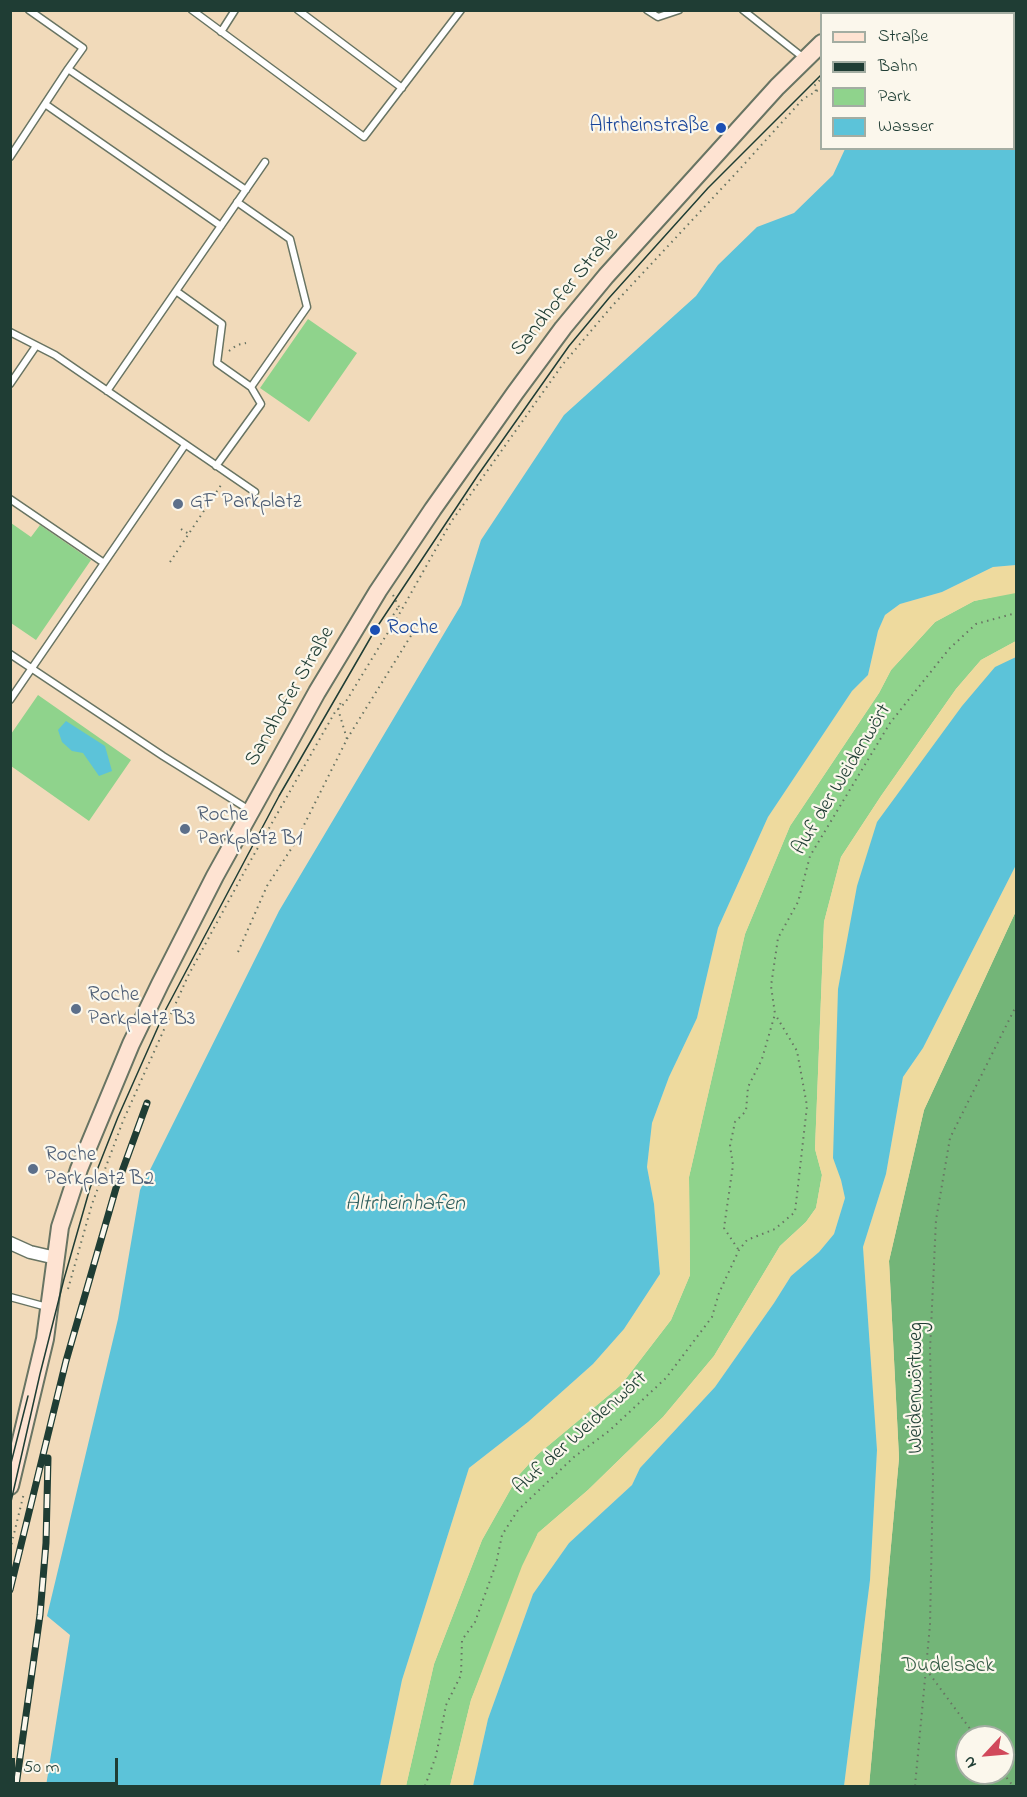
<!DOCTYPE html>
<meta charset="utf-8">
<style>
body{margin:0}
#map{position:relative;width:1027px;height:1797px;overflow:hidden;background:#f1daba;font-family:"Indie Flower",sans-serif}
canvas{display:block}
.frame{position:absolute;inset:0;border:12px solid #1f3d34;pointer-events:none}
.legend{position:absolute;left:820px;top:12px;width:195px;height:138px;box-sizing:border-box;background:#fbf7ec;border:2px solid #a3ada2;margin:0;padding:8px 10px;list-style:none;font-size:18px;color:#1f3d34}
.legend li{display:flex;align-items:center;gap:12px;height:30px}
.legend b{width:30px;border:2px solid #a3ada2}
.north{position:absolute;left:955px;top:1725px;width:60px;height:60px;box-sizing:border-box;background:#fbf7ec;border:2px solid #a3ada2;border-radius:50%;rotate:244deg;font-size:16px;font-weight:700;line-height:24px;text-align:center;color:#1f3d34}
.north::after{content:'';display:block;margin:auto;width:21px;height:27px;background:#d1495b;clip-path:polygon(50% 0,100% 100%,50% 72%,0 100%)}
.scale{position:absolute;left:12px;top:1758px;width:106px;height:27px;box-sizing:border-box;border:3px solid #1f3d34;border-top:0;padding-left:8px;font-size:18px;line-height:21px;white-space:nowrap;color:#1f3d34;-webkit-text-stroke:4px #fbf7ec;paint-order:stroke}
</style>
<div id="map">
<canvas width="1027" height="1797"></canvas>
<div class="frame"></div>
<ul class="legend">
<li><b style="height:8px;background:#fee3d2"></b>Straße</li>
<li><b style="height:8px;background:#1f3d34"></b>Bahn</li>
<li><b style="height:16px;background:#8fd38c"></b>Park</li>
<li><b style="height:16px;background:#5cc3d9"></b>Wasser</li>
</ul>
<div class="north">N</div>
<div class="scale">50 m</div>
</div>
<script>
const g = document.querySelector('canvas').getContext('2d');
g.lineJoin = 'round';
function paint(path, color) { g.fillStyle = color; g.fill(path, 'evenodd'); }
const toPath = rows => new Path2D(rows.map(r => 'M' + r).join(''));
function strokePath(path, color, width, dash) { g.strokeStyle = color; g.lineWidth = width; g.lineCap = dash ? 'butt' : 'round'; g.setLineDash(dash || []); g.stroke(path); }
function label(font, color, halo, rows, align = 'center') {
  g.font = font + ' "Indie Flower",sans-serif'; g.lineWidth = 4.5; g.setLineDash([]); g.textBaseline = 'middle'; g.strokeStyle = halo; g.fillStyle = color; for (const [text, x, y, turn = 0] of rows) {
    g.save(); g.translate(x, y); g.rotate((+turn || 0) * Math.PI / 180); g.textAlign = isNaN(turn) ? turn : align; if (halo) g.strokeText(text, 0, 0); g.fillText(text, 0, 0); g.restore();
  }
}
const green = toPath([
 [308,319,357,353,309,422,260,388],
 [11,523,31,537,40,525,91,560,36,640,11,623],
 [1011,593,1016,593,1016,641,981,660,956,689,881,796,841,857,824,922,815,1149,822,1175,816,1208,806,1222,780,1246,714,1356,663,1417,588,1490,538,1533,471,1700,450,1786,406,1786,434,1664,482,1540,518,1476,537,1455,621,1385,671,1320,690,1275,689,1177,745,934,790,826,879,693,891,670,935,622,974,601],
 [38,695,131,760,89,821,11,766,11,734]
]);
const forest = toPath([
 [1016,911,1016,1786,869,1786,899,1458,889,1261,924,1110],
 [967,1737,1003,1737,1003,1773,967,1773]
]);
const sand = toPath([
 [1016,565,1016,593,974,601,935,622,891,670,879,693,790,826,745,934,689,1177,690,1275,671,1320,621,1385,537,1455,518,1476,482,1540,434,1664,406,1786,380,1786,402,1680,469,1468,528,1422,593,1364,624,1329,660,1274,654,1204,647,1167,652,1123,669,1077,697,1018,718,928,768,817,852,691,868,675,878,631,885,615,900,604,942,592,993,567],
 [1016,641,1016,657,1013,658,841,1180,845,1198,834,1234,819,1252,791,1276,774,1303,715,1387,640,1468,632,1485,569,1543,533,1594,488,1719,473,1786,450,1786,471,1700,522,1566,538,1533,588,1490,663,1417,714,1356,780,1246,806,1222,816,1208,822,1175,815,1149,824,922,841,857,881,796,956,689,981,660],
 [1016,865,1016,911,924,1110,889,1261,899,1458,869,1786,844,1786,870,1580,877,1450,863,1247,886,1174,903,1077,923,1048]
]);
const water = toPath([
 [971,11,1016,11,1016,565,993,567,942,592,900,604,885,615,878,631,868,675,852,691,768,817,718,928,697,1018,669,1077,652,1123,647,1167,654,1204,660,1274,624,1329,593,1364,528,1422,469,1468,402,1680,380,1786,46,1786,70,1635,47,1616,118,1319,140,1190,279,911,461,605,481,540,564,415,696,296,718,265,757,227,794,213,833,175,845,149,1014,148,1014,14,968,13],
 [1016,657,1016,865,923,1048,903,1077,886,1174,863,1247,877,1450,870,1580,844,1786,473,1786,488,1719,533,1594,569,1543,632,1485,640,1468,715,1387,774,1303,791,1276,819,1252,834,1234,845,1198,841,1180,833,1158,838,989,857,886,877,822,962,706,995,667],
 [66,721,105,746,112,771,99,776,83,753,72,751,62,742,58,730]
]);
const path = toPath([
 [891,10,894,14],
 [899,14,902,10],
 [816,91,814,86,822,78],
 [229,351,237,345,246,343],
 [203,497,210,502],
 [181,529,189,534],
 [170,562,223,482],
 [393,595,401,611],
 [390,620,399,606],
 [347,739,412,634],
 [238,952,267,886,295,843,347,739,338,709,342,700],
 [738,1249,724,1228,733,1165,730,1146,735,1122,746,1111,748,1087,762,1059,775,1014,771,986,778,938,798,902,810,856,890,723,949,649,976,624,1016,613],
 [68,1289,92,1204,123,1121,188,976,247,867,335,712,345,703,401,611,451,522,563,364,613,305,738,171,803,99,822,88],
 [10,1550,24,1493],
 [926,1669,976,1737],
 [1003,1773,1013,1786],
 [425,1786,436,1756,446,1705,461,1675,462,1640,475,1622,496,1564,502,1535,518,1510,574,1457,609,1431,666,1378,712,1317,719,1293,739,1250,747,1240,775,1229,795,1212,807,1106,797,1051,775,1014],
 [915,1786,930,1625,933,1478,930,1350,936,1220,950,1138,1016,1006]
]);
const lane = toPath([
 [29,10,83,48,68,69,246,190],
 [192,10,364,137,461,10],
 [298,10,402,88],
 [647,10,658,17,679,10],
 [743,10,805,59],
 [221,32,235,10],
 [45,104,221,226],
 [10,157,68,69],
 [237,202,290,239,307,307,251,387],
 [176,291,222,324,217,363,251,387,261,404,216,466],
 [10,332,55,355,255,492],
 [10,384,36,346],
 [107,391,265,162],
 [10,499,104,563],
 [10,654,163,756,251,811],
 [10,700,185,445],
 [10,1297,47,1307]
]);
const street = toPath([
 [10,1243,30,1252,56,1258]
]);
const secondary = toPath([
 [852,14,855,10],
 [10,1486,45,1339,60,1227,79,1169,131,1044,160,984,215,876,317,692,378,591,433,509,515,393,563,328,606,276,777,87,822,43]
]);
const tram = toPath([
 [874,14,877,10],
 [10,1467,28,1396],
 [10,1506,40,1374,64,1279,90,1188,118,1117,166,1009,279,796,375,630,478,475,569,346,609,298,708,188,822,74]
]);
const rail = toPath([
 [10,1590,66,1361,116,1188,147,1103],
 [16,1786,40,1615,46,1543,48,1458]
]);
const markers = [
 [721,128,6,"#1a4fb4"],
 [178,504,6,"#5c6f8a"],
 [375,630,6,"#1a4fb4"],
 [185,829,6,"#5c6f8a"],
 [76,1009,6,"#5c6f8a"],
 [33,1169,6,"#5c6f8a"]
];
const transitNames = [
 ["Altrheinstraße",709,128],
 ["Roche",387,630,"left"]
];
const streetNames = [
 ["Sandhofer Straße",566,293,-51],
 ["Sandhofer Straße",291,697,-60],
 ["Auf der Weidenwört",843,780,-59],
 ["Weidenwörtweg",918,1388,-90],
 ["Auf der Weidenwört",581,1434,-42]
];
const serviceNames = [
 ["GF Parkplatz",190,504],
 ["Roche",197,817],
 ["Parkplatz B1",197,841],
 ["Roche",88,997],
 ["Parkplatz B3",88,1021],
 ["Roche",45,1157],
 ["Parkplatz B2",45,1181]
];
const parkNames = [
 ["Dudelsack",948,1668]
];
const waterNames = [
 ["Altrheinhafen",405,1205]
];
paint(green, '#8fd38c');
paint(forest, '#73b578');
paint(sand, '#eeda9e');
paint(water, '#5cc3d9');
strokePath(lane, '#687463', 9);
strokePath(street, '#687463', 15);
strokePath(secondary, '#687463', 20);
strokePath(path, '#687463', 2, [1.5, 4.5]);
strokePath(lane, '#fff', 6);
strokePath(street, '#fff', 12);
strokePath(secondary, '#fee3d2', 16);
strokePath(tram, '#1f3d34', 1.5);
strokePath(rail, '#1f3d34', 7);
strokePath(rail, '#fbf7ec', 4.5, [14]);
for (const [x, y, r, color] of markers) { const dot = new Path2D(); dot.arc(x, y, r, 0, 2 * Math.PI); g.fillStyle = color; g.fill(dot); strokePath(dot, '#fbf7ec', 2); }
label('21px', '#164399', '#fbf7ec', transitNames, 'right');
label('21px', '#1f3d34', '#fbf7ec', streetNames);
label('21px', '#4e5e75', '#fbf7ec', serviceNames, 'left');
label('21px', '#355b46', '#fbf7ec', parkNames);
label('italic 22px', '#2e5e5d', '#fbf7ec', waterNames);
</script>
